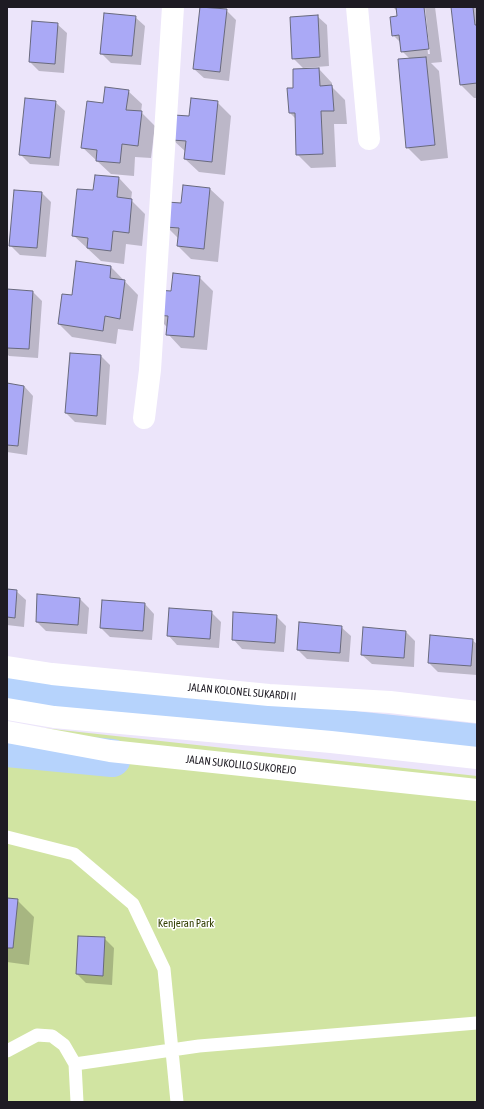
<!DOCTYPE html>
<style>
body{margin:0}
#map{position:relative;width:484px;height:1109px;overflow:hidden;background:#ece5fa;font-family:"Asap Condensed",sans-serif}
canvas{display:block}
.frame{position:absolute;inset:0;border:8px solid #1e1b23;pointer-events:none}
</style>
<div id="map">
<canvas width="484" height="1109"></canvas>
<div class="frame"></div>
</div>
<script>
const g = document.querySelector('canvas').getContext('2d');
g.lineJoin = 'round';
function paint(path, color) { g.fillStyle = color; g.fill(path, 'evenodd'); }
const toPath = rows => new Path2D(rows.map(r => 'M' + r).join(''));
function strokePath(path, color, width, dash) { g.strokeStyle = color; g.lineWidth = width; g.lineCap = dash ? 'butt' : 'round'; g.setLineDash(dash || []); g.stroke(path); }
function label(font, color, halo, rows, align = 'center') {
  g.font = font + ' "Asap Condensed",sans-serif'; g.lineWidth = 3; g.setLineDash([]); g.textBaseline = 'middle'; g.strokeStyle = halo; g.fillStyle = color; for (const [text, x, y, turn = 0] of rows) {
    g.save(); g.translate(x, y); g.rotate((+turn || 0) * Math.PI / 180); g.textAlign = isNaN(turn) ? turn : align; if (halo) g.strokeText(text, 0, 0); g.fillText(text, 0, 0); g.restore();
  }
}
const green = toPath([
 [7,724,477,776,477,1102,7,1102]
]);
const shadow = toPath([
 [393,7,423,7,428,54,430,54,425,7,435,7,442,62,431,63,439,71,448,158,421,161,407,147,410,59,402,51,401,43,393,35,398,17,398,12],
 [452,7,477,7,477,98,474,98,461,85],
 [226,10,236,20,229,81,204,78,194,69],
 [317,16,327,25,329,66,303,68,293,58],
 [135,17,145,26,141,65,111,63,101,53],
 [57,24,67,33,64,73,39,71,30,62],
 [319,69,332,83,332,87,345,100,347,124,334,124,336,167,311,168,297,154,296,119,290,113,294,89],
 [128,91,142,104,141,112,155,126,151,158,135,157,134,176,111,174,82,147,104,104],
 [55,102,65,111,59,166,30,164,20,154],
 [217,102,231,116,225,175,199,172,185,159,186,152,173,140,190,117],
 [119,178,132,192,131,200,145,214,142,246,126,244,124,264,101,261,73,235,94,191],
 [184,186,210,189,224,202,218,262,191,259,178,246,179,239,166,226,182,204],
 [42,193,51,202,46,257,20,255,10,245],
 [111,267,138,295,133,331,118,329,116,344,72,337,59,324,73,296],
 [199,277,213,291,207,350,181,348,168,334,168,328,155,315,172,292],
 [7,290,33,292,42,301,38,358,9,356,7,354],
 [70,354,101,356,110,365,106,425,75,422,66,413],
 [7,384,24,386,33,396,27,455,7,452],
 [7,590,16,591,26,600,24,627,7,625],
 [38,596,80,599,89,608,87,634,46,631,37,622],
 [145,604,154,614,152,640,110,637,101,628],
 [211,612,221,622,219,648,177,645,168,635],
 [276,616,286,626,284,652,242,649,233,639],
 [341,627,351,636,349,662,307,659,298,650],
 [406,632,415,641,414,667,372,664,362,655],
 [472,640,477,644,477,675,438,672,429,663],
 [7,899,17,900,34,917,29,965,7,962],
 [104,938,114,948,112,985,86,983,77,974]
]);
const river = toPath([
 [7,690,95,703,477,743],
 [7,748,112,758]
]);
const building = toPath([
 [200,7,227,9,220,72,193,69,200,7],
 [396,7,424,7,429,49,401,52,399,35,392,36,390,17,397,16,396,7],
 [451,7,473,7,475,25,477,25,477,83,460,85,451,7],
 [104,13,136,16,132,56,100,54,104,13],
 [318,15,320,57,292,59,290,17,318,15],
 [32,21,58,23,55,64,29,62,32,21],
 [426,57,435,145,406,148,398,59,426,57],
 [319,68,320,86,332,85,334,111,321,111,323,154,296,155,295,113,289,113,287,88,293,88,293,69,319,68],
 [105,87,129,90,126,110,142,111,138,146,122,144,120,163,96,161,97,150,81,148,87,101,103,103,105,87],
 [25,98,56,101,50,158,19,155,25,98],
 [191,98,218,101,212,162,184,159,186,141,172,140,174,115,189,116,191,98],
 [95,175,119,177,117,197,132,199,129,233,113,231,111,251,87,248,88,238,72,236,77,189,93,190,95,175],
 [183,185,210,188,204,249,177,246,179,228,165,227,167,202,181,203,183,185],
 [14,190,42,192,37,248,9,246,14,190],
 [76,261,111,266,110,278,125,280,120,319,105,316,103,331,58,324,62,294,72,295,76,261],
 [173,273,200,276,194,337,166,335,168,316,154,315,157,290,171,291,173,273],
 [7,289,33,291,29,349,7,348,7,289],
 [70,353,101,355,97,416,65,413,70,353],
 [7,383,24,386,18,446,7,445,7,383],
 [7,589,17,590,15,618,7,617,7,589],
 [37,594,80,598,78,625,36,622,37,594],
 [102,600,145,603,143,631,100,628,102,600],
 [169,608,212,611,210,639,167,636,169,608],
 [233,612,277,615,275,643,232,640,233,612],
 [299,622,342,626,340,653,297,650,299,622],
 [363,627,406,631,404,658,361,655,363,627],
 [430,635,473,639,471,666,428,663,430,635],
 [7,898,18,899,13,948,7,948,7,898],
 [78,936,105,937,103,976,76,974,78,936]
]);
const service = toPath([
 [7,837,74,854,133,904,164,969,177,1102],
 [7,1051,37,1035,52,1036,64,1045,75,1064,77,1102],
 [75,1064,199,1046,477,1023]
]);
const minor = toPath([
 [357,7,369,139],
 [144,418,150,370,173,7],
 [7,667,52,674,269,695,390,702,477,712]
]);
const primary = toPath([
 [7,709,54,717,331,742,477,758],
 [7,732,110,751,477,790]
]);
const streetNames = [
 ["JALAN KOLONEL SUKARDI II",242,692,5],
 ["JALAN SUKOLILO SUKOREJO",241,765,6]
];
const parkNames = [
 ["Kenjeran Park",186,924]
];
paint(green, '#d1e4a2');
paint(shadow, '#0003');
strokePath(river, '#b6d3fc', 38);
paint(building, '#aaa9f6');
strokePath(building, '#68697c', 1);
strokePath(service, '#fff', 13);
strokePath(minor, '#fff', 22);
strokePath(primary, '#fff', 22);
label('11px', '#1e1b23', '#fff', streetNames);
label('11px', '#323e00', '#fff', parkNames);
</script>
